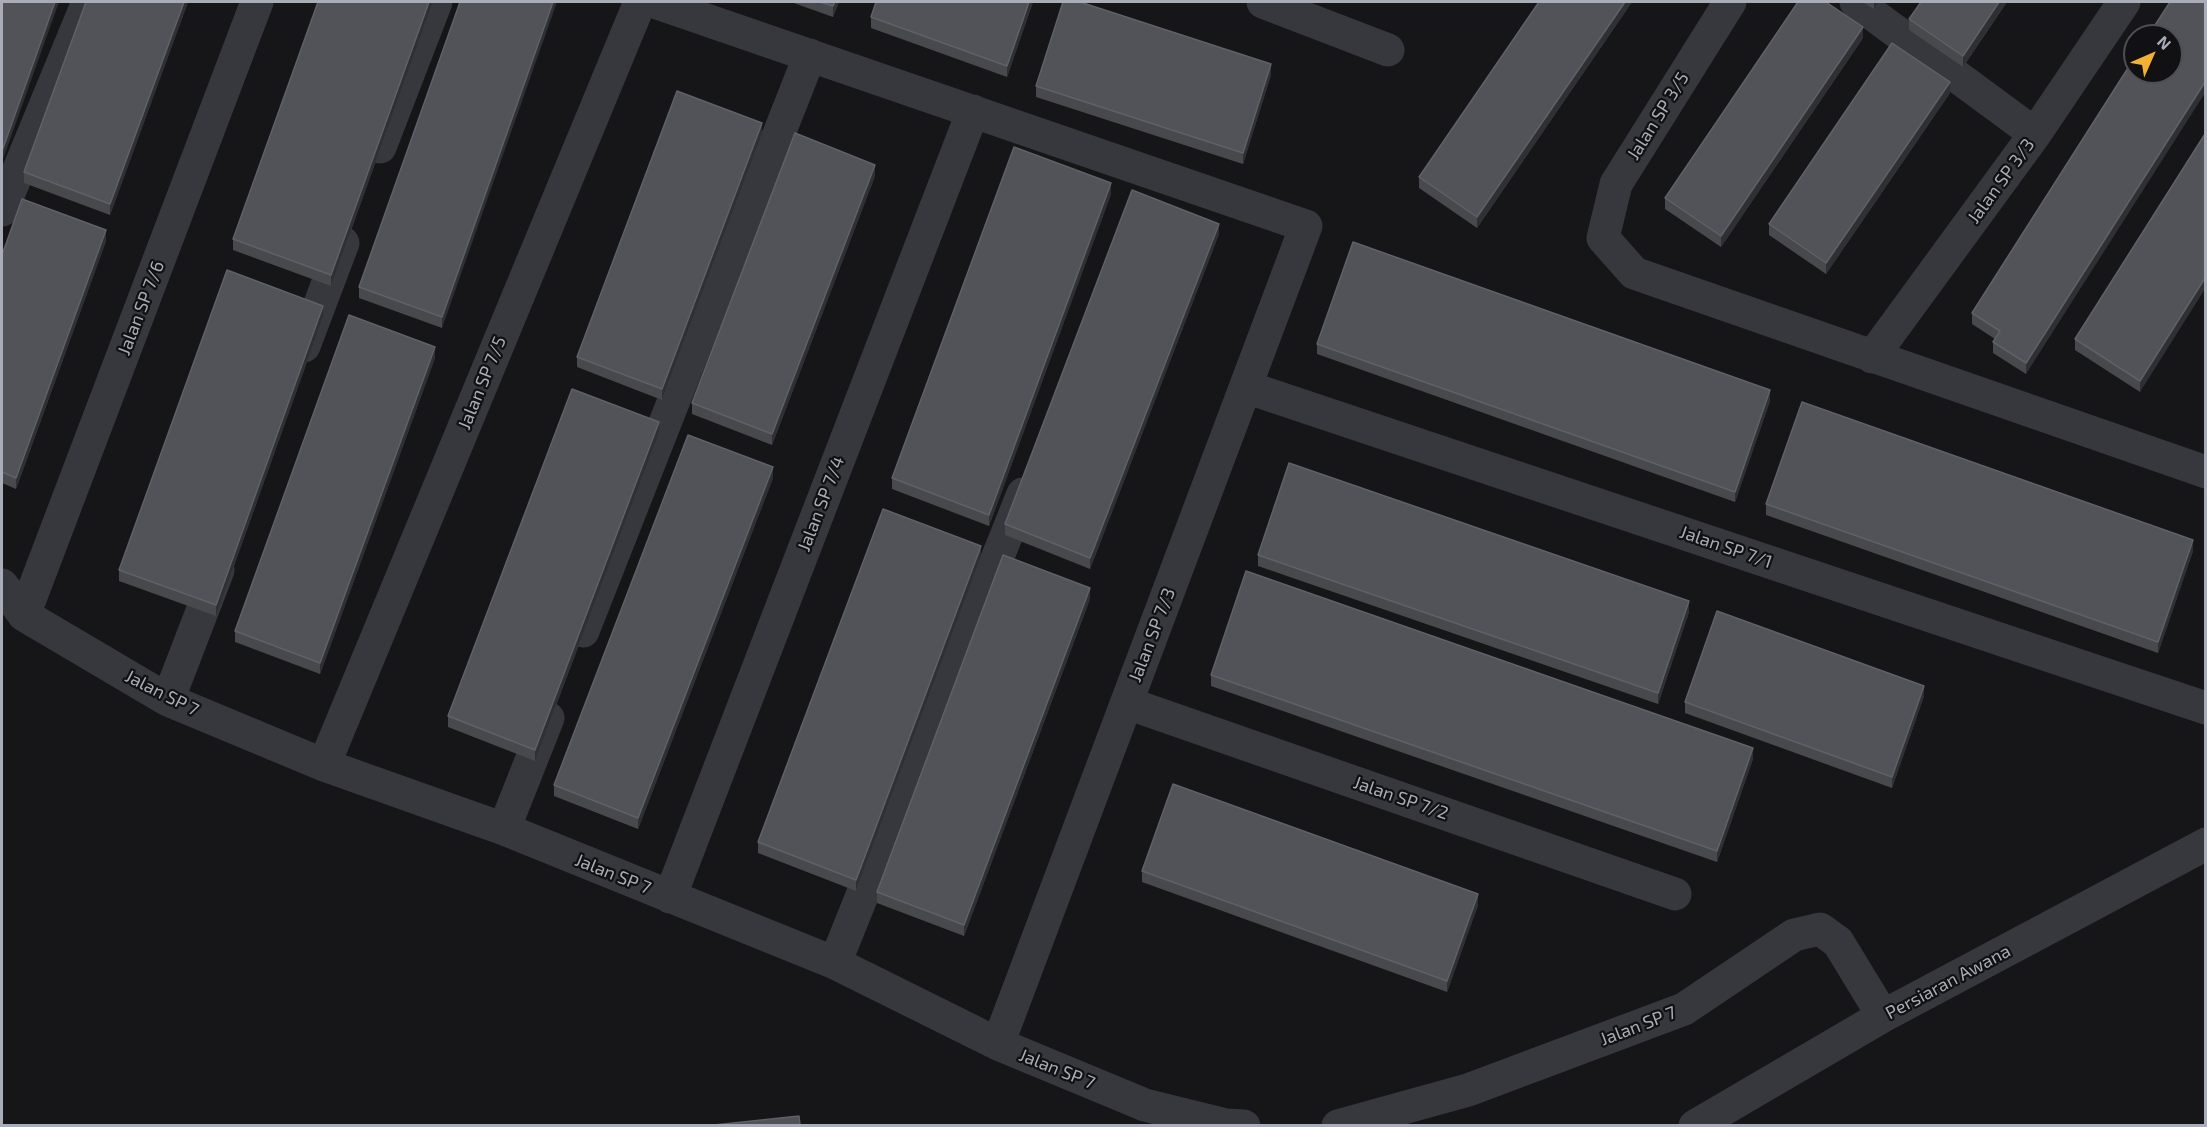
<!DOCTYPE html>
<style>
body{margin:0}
#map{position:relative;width:2207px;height:1127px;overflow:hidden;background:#161618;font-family:"Exo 2",sans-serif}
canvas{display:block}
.frame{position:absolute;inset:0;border:3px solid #a8adb8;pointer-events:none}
.north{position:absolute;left:2123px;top:24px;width:60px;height:60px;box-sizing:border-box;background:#111113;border:2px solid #4d4f55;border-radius:50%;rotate:45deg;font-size:16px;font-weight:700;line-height:24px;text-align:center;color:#a8adb8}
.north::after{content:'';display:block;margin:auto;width:21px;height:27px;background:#f2b134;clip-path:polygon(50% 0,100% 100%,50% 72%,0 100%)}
</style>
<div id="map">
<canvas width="2207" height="1127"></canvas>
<div class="frame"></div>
<div class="north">N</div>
</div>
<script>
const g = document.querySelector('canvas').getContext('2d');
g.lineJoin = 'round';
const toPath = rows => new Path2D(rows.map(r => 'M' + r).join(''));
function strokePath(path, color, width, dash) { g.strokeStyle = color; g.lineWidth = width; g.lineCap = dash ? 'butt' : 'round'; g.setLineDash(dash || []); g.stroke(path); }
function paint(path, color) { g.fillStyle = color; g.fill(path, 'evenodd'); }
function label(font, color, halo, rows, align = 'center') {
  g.font = font + ' "Exo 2",sans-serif'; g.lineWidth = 4.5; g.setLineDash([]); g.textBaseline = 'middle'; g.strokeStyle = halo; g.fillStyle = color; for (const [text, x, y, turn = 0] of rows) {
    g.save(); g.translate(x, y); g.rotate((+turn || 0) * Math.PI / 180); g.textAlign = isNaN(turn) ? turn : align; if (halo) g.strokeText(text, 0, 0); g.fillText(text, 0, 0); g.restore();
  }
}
const minor = toPath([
 [654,2,1306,226,998,1044],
 [1263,2,1388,50],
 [1730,2,1616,184,1603,238,1634,273,2206,472],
 [1856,2,2035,134],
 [380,147,436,2],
 [2,210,88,2],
 [304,346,343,243],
 [1872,357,2035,134,2124,2],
 [1246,387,2206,708],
 [2,585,24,615,168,700,324,765,504,829,835,963,998,1044,1145,1105,1226,1125,1244,1126],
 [24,615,257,2],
 [583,631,810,55],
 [168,700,218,570],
 [1127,703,1675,894],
 [324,765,640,2],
 [504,829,548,718],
 [670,897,973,111],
 [835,963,1023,494],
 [1338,1126,1468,1090,1684,1009,1794,935,1820,929,1838,942,1883,1016],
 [1695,1126,1883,1016,2206,844]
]);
const wall = toPath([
 [188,2,110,215,24,183,24,172],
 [433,2,331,286,233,250,233,239],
 [460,2,442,328,359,298,359,287],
 [791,2,839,2,833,17],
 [876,2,1033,2,1007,77,871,28,871,17],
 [1539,2,1632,2,1477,228,1419,188,1419,177],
 [1862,2,1879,2,1874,9],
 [1921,2,2007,2,1963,67,1909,30,1909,19],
 [1863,38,1721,247,1665,209,1665,198],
 [2135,57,2026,374,1993,353,1993,342,1995,339,1972,324,1972,313],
 [1271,75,1243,164,1036,97,1036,86],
 [1950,93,1826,274,1769,235,1769,224],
 [762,134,662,400,577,367,577,357],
 [2205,134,2140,392,2075,350,2075,339],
 [875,176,772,445,692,414,692,403],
 [1111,194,989,526,892,489,892,478],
 [1219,234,1090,569,1005,535,1005,524],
 [106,241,16,489,2,483,2,255],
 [323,317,216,616,119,581,119,570],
 [1317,344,1770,401,1735,502,1317,354],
 [435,358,320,674,235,642,235,631],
 [659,433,535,761,448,727,448,716],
 [773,478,638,829,554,796,554,785],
 [1766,504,2193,551,2158,653,1766,515],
 [1258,555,1689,612,1658,704,1258,566],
 [981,557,856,891,758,853,758,842],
 [1090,599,964,936,877,903,877,892],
 [1211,675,1753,759,1717,862,1211,686],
 [1924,696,1892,788,1685,713,1685,702],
 [1142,871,1478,905,1447,992,1142,882]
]);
const shadedWall = toPath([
 [55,2,59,2,2,162,2,151],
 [184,2,188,2,110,215,110,204],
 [429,2,433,2,331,286,331,275],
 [553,2,557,2,442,328,442,317],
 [835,2,839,2,833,17,833,6],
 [1029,2,1033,2,1007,77,1007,66],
 [1625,2,1632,2,1477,228,1477,217],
 [1874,2,1879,2,1874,9],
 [1999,2,2007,2,1963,67,1963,56],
 [1863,27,1863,38,1721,247,1721,236],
 [1271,64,1271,75,1243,164,1243,153],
 [1950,82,1950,93,1826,274,1826,263],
 [2205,82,2205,93,2026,374,2026,363],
 [762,123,762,134,662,400,662,389],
 [875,165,875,176,772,445,772,434],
 [1111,183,1111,194,989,526,989,515],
 [1219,224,1219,234,1090,569,1090,558],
 [106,230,106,241,16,489,16,478],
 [2205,278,2205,289,2140,392,2140,381],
 [323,306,323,317,216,616,216,605],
 [435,347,435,358,320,674,320,663],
 [1770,390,1770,401,1735,502,1735,492],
 [659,422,659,433,535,761,535,750],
 [773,467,773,478,638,829,638,818],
 [2193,540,2193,551,2158,653,2158,642],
 [981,546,981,557,856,891,856,880],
 [1090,588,1090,599,964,936,964,925],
 [1689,601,1689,612,1658,704,1658,693],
 [1924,686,1924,696,1892,788,1892,777],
 [1753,748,1753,759,1717,862,1717,851],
 [1478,894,1478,905,1447,992,1447,981]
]);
const building = toPath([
 [2,2,55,2,2,151,2,2],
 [86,2,184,2,110,204,24,172,86,2],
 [318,2,429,2,331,275,233,239,318,2],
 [460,2,553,2,442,317,359,287,460,2],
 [820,2,835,2,833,6,820,2],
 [876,2,1029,2,1007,66,871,17,876,2],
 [1063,2,1080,2,1271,64,1243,153,1036,86,1063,2],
 [1539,2,1625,2,1477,217,1419,177,1539,2],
 [1798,2,1826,2,1863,27,1721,236,1665,198,1798,2],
 [1921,2,1999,2,1963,56,1909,19,1921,2],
 [2170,2,2205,2,2205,82,2026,363,1993,342,2000,331,1972,313,2135,57,2135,72,2171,72,2171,36,2148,36,2170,2],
 [1892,43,1950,82,1826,263,1769,224,1892,43],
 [677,91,762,123,662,389,577,357,677,91],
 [795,133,875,165,772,434,692,403,795,133],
 [2205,134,2205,278,2140,381,2075,339,2205,134],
 [1014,147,1111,183,989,515,892,478,1014,147],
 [1132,190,1219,224,1090,558,1005,524,1132,190],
 [22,199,106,230,16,478,2,472,2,255,22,199],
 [1353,242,1770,390,1735,492,1317,344,1353,242],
 [227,270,323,306,216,605,119,570,227,270],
 [349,315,435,347,320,663,235,631,349,315],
 [572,389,659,422,535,750,448,716,572,389],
 [1802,402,2193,540,2158,642,1766,504,1802,402],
 [688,435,773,467,638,818,554,785,688,435],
 [1289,463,1689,601,1658,693,1258,555,1289,463],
 [883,509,981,546,856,880,758,842,883,509],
 [1003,555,1090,588,964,925,877,892,1003,555],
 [1246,571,1753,748,1717,851,1211,675,1246,571],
 [1717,611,1924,686,1892,777,1685,702,1717,611],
 [1173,784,1478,894,1447,981,1142,871,1173,784],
 [799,1116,800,1125,714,1125,799,1116]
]);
const streetNames = [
 ["Jalan SP 3/5",1658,116,-58],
 ["Jalan SP 3/3",2001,181,-54],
 ["Jalan SP 7/6",141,308,-69],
 ["Jalan SP 7/5",482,383,-68],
 ["Jalan SP 7/4",821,504,-69],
 ["Jalan SP 7/1",1726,547,19],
 ["Jalan SP 7/3",1152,635,-69],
 ["Jalan SP 7",162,693,27],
 ["Jalan SP 7/2",1401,798,19],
 ["Jalan SP 7",613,874,22],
 ["Persiaran Awana",1948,982,-28],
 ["Jalan SP 7",1638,1026,-21],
 ["Jalan SP 7",1057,1069,22]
];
strokePath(minor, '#37383d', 33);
paint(wall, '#47494d');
paint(shadedWall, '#2f3033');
paint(building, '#525359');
strokePath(building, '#5f6168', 1.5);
label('18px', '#a8adb8', '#111113', streetNames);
</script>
